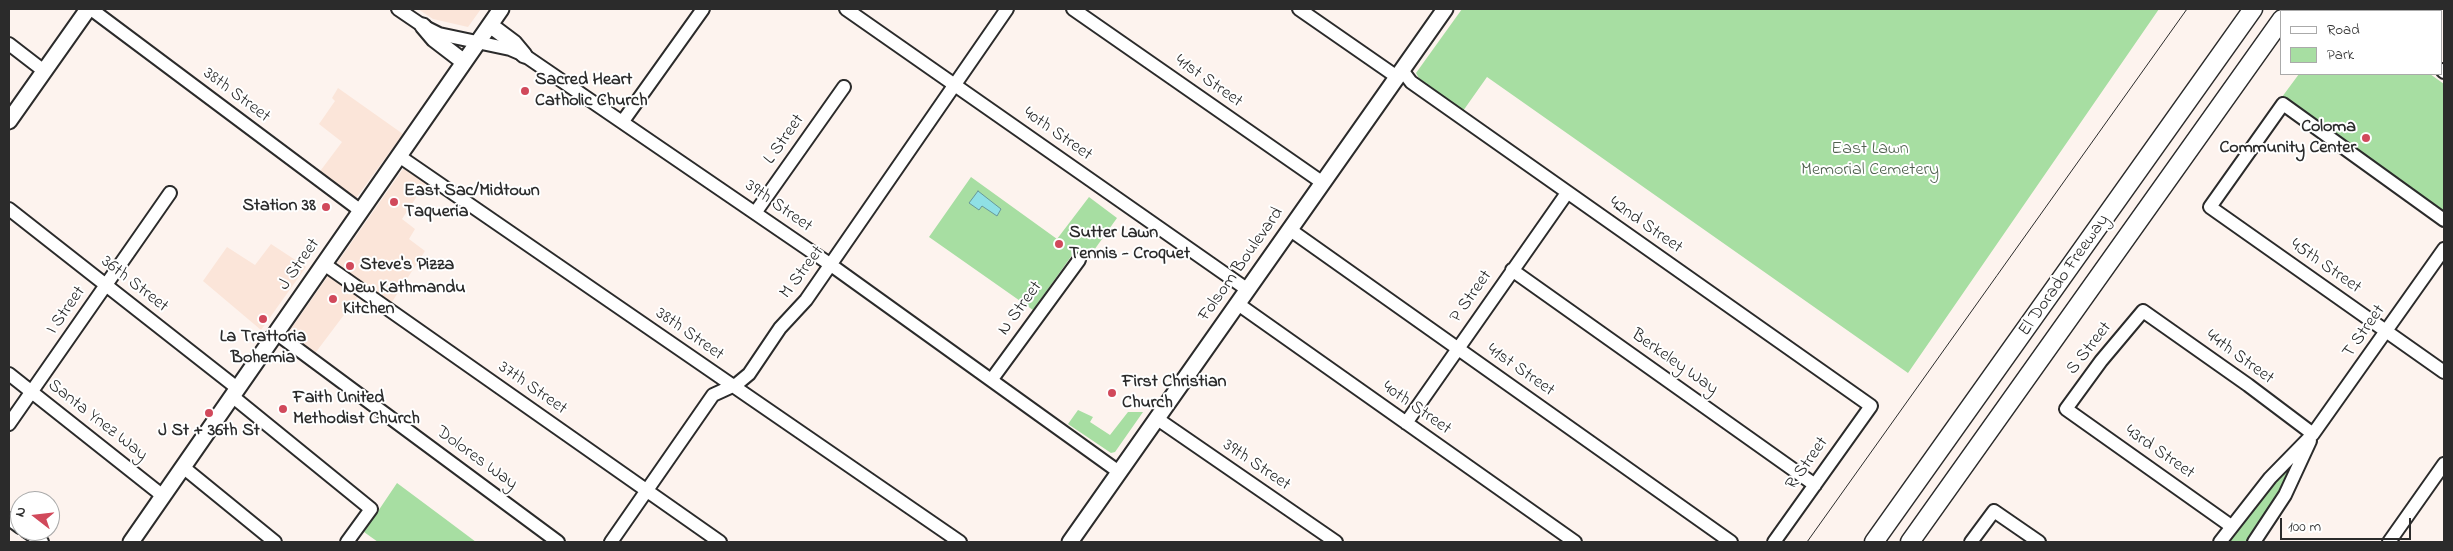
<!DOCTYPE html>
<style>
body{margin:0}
#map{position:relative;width:2453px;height:551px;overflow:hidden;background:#fdf3ee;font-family:"Indie Flower",sans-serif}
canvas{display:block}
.frame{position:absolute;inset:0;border:10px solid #2b2b2b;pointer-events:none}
.legend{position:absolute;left:2280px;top:10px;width:162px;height:65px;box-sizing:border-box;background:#fff;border:1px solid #aaa;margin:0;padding:6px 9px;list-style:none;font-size:15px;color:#2b2b2b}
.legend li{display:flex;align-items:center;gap:10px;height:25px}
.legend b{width:25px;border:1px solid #aaa}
.north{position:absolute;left:10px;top:491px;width:50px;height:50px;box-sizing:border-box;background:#fff;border:1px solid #aaa;border-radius:50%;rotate:286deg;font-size:14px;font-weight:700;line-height:20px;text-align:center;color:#2b2b2b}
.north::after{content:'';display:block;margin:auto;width:18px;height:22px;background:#d1495b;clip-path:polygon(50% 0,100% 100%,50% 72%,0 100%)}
.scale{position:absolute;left:2280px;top:518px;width:131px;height:22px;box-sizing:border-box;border:2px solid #2b2b2b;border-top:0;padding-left:6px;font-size:15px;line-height:18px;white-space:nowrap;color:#2b2b2b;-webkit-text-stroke:4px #fff;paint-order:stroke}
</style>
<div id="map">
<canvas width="2453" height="551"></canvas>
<div class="frame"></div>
<ul class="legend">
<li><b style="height:6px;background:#fff"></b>Road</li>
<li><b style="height:14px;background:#a7dea2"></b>Park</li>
</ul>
<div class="north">N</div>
<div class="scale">100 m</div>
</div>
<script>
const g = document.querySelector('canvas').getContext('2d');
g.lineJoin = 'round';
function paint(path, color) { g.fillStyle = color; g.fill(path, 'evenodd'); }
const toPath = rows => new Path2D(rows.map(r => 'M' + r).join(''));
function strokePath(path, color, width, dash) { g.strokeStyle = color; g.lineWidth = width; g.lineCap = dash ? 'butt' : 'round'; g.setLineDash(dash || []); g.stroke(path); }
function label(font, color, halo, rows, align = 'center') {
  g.font = font + ' "Indie Flower",sans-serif'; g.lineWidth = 4; g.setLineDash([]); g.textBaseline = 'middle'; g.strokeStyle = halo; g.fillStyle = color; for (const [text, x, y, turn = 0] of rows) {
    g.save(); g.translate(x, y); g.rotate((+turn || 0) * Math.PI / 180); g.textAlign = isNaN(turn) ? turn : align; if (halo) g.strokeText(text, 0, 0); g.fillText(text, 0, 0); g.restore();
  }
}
const built = toPath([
 [418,9,481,9,468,27,433,19],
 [338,88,403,134,354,201,318,174,342,142,319,124,335,101,332,98],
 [403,169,408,169,427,181,402,219,415,229,409,239,425,251,390,305,365,287,313,356,288,337,288,333],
 [271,244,306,267,261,330,203,281,227,247,255,265]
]);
const green = toPath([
 [1462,9,2159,9,1908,373,1487,77,1463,111,1420,80,1416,73],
 [2299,74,2430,74,2444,84,2444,213,2282,97],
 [971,177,1057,239,1089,197,1117,218,1087,260,1075,251,1033,310,929,237],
 [1078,410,1093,417,1090,422,1110,435,1128,412,1143,412,1115,452,1111,453,1068,424],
 [2298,461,2251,542,2224,542,2283,467],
 [397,483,448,521,476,542,378,542,364,532]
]);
const water = toPath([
 [978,191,1001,209,997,216,982,206,979,210,969,203,978,191]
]);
const minor = toPath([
 [91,9,361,211],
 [398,9,423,26,439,34,510,49,524,55,831,265,1119,472],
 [846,9,1248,290],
 [1073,9,1323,183],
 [1299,9,1397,77],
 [9,44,44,71],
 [1402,70,1411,82,1871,406,1774,542],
 [2442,70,2444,72],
 [623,121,703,9],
 [399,156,960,542],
 [9,209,237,388],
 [755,213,844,87],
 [2444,220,2283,104,2210,207,2444,372],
 [1289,229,1731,542],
 [324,264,720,542],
 [1512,270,1815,485],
 [1238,304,1575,542],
 [276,333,558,542],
 [9,374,163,496],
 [992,379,1079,260],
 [232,396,371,509,347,542],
 [1156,418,1336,542],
 [1406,423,1567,193],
 [9,424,170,193],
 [183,467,275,542],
 [9,519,20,527],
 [2231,526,2066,409,2101,361,2143,311,2248,385,2313,434],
 [26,531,42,542],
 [611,542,713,395,737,384,749,374,780,328,806,300,1007,9],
 [1971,542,1994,511,2039,542],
 [2220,542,2270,478,2313,434,2444,249],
 [2254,542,2285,495,2310,441],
 [2389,542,2444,464]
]);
const major = toPath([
 [490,25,514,43,524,55],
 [423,26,434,39,464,62],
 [9,121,88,9],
 [131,542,501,9],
 [1070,542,1445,9]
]);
const highway = toPath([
 [1874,542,2253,9],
 [1910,542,2282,19]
]);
const tram = toPath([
 [1807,542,2187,9]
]);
const markers = [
 [525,91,5,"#d1495b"],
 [2366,138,5,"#d1495b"],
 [394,202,5,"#d1495b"],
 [326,207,5,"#d1495b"],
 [1059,244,5,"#d1495b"],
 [350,266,5,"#d1495b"],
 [333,299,5,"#d1495b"],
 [263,319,5,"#d1495b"],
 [1112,393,5,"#d1495b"],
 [283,409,5,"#d1495b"],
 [209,413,5,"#d1495b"]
];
const poiNames = [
 ["Sacred Heart",535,81],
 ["Catholic Church",535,102],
 ["Coloma",2356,128,"right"],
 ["Community Center",2356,149,"right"],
 ["East Sac/Midtown",404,192],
 ["Taqueria",404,213],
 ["Station 38",316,207,"right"],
 ["Sutter Lawn",1069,234],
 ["Tennis - Croquet",1069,255],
 ["Steve's Pizza",360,266],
 ["New Kathmandu",343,289],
 ["Kitchen",343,310],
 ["La Trattoria",263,338,"center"],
 ["Bohemia",263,359,"center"],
 ["First Christian",1122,383],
 ["Church",1122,404],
 ["Faith United",293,399],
 ["Methodist Church",293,420],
 ["J St + 36th St",209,432,"center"]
];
const streetNames = [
 ["41st Street",1208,82,35],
 ["38th Street",236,96,37],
 ["40th Street",1057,135,35],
 ["L Street",785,140,-55],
 ["39th Street",778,207,35],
 ["42nd Street",1645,226,35],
 ["J Street",300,265,-55],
 ["Folsom Boulevard",1242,265,-55],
 ["45th Street",2325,267,35],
 ["M Street",803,273,-53],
 ["El Dorado Freeway",2065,276,-55],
 ["36th Street",134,285,38],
 ["P Street",1472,297,-55],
 ["N Street",1021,309,-54],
 ["I Street",67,311,-55],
 ["T Street",2365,332,-55],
 ["38th Street",689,335,35],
 ["S Street",2090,349,-52],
 ["44th Street",2239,358,36],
 ["Berkeley Way",1674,363,35],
 ["41st Street",1520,371,35],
 ["37th Street",532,389,35],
 ["40th Street",1416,409,35],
 ["Santa Ynez Way",97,421,38],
 ["43rd Street",2159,453,35],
 ["Dolores Way",476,459,36],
 ["R Street",1808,464,-55],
 ["39th Street",1256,466,34]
];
const parkNames = [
 ["East Lawn",1870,150],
 ["Memorial Cemetery",1870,171]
];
paint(built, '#fbe5d9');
paint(green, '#a7dea2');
paint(water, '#8fe0e5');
strokePath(water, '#67989b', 1);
strokePath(minor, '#2b2b2b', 16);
strokePath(major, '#2b2b2b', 19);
strokePath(highway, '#2b2b2b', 21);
strokePath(minor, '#fff', 12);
strokePath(major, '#fff', 15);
strokePath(highway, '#fff', 18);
strokePath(tram, '#2b2b2b', 1);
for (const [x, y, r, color] of markers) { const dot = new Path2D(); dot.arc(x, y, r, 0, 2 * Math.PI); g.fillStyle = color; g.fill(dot); strokePath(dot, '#fff', 2); }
label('bold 18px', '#2b2b2b', '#fff', poiNames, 'left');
label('18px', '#2b2b2b', '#fff', streetNames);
label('18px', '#50614f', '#fff', parkNames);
</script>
